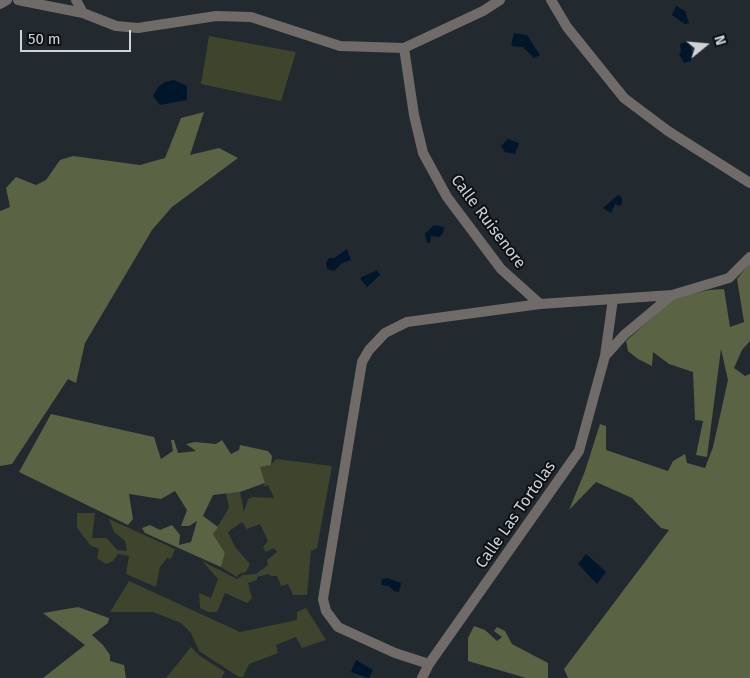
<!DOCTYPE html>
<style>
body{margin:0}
#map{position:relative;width:750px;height:678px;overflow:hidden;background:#22292f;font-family:"Fira Sans",sans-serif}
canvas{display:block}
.north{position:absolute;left:680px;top:20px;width:50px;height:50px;-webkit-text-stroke:4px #0e1114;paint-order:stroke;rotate:73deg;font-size:14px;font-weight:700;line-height:20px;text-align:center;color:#ced3d7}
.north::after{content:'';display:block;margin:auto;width:18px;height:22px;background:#ced3d7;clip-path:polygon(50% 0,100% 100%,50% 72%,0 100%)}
.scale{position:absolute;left:20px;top:30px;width:111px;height:22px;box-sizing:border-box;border:2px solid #ced3d7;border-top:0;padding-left:6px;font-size:15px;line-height:18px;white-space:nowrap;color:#ced3d7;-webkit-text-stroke:4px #0e1114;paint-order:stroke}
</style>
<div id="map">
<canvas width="750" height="678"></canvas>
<div class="north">N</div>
<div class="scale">50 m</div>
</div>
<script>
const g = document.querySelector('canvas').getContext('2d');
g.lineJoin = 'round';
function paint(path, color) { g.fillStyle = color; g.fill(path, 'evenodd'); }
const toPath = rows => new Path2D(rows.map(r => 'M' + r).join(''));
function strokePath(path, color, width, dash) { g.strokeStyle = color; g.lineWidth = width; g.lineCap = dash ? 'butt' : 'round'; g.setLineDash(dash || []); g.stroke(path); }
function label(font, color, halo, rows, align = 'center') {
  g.font = font + ' "Fira Sans",sans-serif'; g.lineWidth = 4; g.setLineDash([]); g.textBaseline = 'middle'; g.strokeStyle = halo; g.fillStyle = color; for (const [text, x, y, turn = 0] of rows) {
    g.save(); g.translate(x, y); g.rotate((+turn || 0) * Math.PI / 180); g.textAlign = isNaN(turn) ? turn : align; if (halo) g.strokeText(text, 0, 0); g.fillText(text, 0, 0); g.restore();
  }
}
const green = toPath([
 [209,36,296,52,281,101,201,84],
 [276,459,332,466,317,548,311,551,307,595,293,595,288,584,281,586,277,576,271,576,269,574,257,577,257,580,248,583,252,598,247,603,225,593,217,612,208,612,200,608,199,593,211,598,218,579,202,561,237,579,243,575,256,574,268,565,267,560,277,552,274,548,266,552,263,547,268,541,260,524,247,529,242,522,228,532,235,547,250,564,246,572,239,574,237,577,221,567,225,553,213,534,229,508,226,493,240,492,244,512,248,499,253,497,274,498,268,485,263,487,265,483,260,467,271,465],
 [77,513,95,513,92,538,107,538,117,550,127,551,125,541,114,532,109,519,175,549,171,559,167,558,160,567,156,587,126,574,129,556,118,554,113,561,106,564,97,558,99,549,91,546,77,528],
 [129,581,240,632,297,620,297,612,306,608,326,640,302,648,296,637,276,645,278,653,249,664,243,677,239,677,199,651,191,633,181,623,153,612,110,612],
 [191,647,200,656,225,672,221,678,166,678]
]);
const forest = toPath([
 [204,112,190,155,219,148,238,158,172,207,152,230,85,343,76,383,68,379,12,464,0,466,0,211,10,207,6,188,16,177,36,185,46,180,60,160,73,156,140,165,165,158,181,118],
 [750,263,750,341,742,350,734,368,745,376,750,374,750,678,568,678,564,669,669,530,661,528,632,498,596,482,569,510,585,471,600,424,606,426,606,450,668,471,673,461,685,454,687,463,705,468,713,447,728,380,721,349,707,457,696,455,703,421,695,420,693,372,669,364,653,352,652,366,638,359,628,351,626,341,674,298,709,290,724,289,730,327,744,322,737,279],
 [51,414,154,437,161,459,173,451,171,440,174,440,178,453,196,451,186,444,195,442,216,444,222,440,231,454,239,450,240,445,268,451,272,456,271,465,260,467,265,483,240,492,213,495,203,516,218,527,213,534,225,553,221,567,145,533,142,528,150,525,160,530,172,525,180,535,179,545,191,542,197,521,189,526,181,526,187,510,175,491,161,499,129,494,133,519,128,525,19,472],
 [78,607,109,618,108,623,92,635,103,645,110,655,110,661,124,665,126,678,43,678,85,645,43,613],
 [474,626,485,630,497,641,502,637,494,631,497,627,505,631,512,644,548,663,548,678,526,678,468,661,468,638]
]);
const water = toPath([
 [676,6,685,11,689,23,685,24,672,15],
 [514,33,527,35,540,55,534,58,523,47,511,46],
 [686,42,691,43,692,57,691,61,684,63,679,54,681,52,680,44],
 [174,80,187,86,187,100,160,105,153,96,158,87,165,82],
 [508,139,519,143,515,154,505,152,501,146],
 [618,195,622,198,622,203,620,206,615,204,611,213,603,208],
 [434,225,444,227,443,233,440,237,431,236,430,243,427,243,425,234],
 [347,249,351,260,342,263,334,271,327,269,326,263,329,258,334,258],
 [377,270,380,275,367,287,360,278],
 [586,554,606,572,597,584,578,564],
 [387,578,401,583,399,592,394,591,389,586,381,585,382,579],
 [356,660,373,670,369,678,351,672]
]);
const minor = toPath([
 [18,0,83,13,116,26,138,28,216,16,251,17,340,46,404,48,483,11,500,0],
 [76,0,83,13],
 [551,0,567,27,624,98,668,131,750,183],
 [0,4,7,0],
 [404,48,414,115,423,153,447,197,501,269,540,304,672,295,729,278,750,257],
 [606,355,624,335,672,295],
 [429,664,395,653,338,627,326,611,323,599,362,362,369,350,385,333,407,322,540,304],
 [422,678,429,664,579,451,605,356,613,299]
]);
const streetNames = [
 ["Calle Ruisenore",488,222,53],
 ["Calle Las Tortolas",516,515,-55]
];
paint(green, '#3f452d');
paint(forest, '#5a6343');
paint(water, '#00162a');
strokePath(minor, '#706b68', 10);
label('16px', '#ced3d7', '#0e1114', streetNames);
</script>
